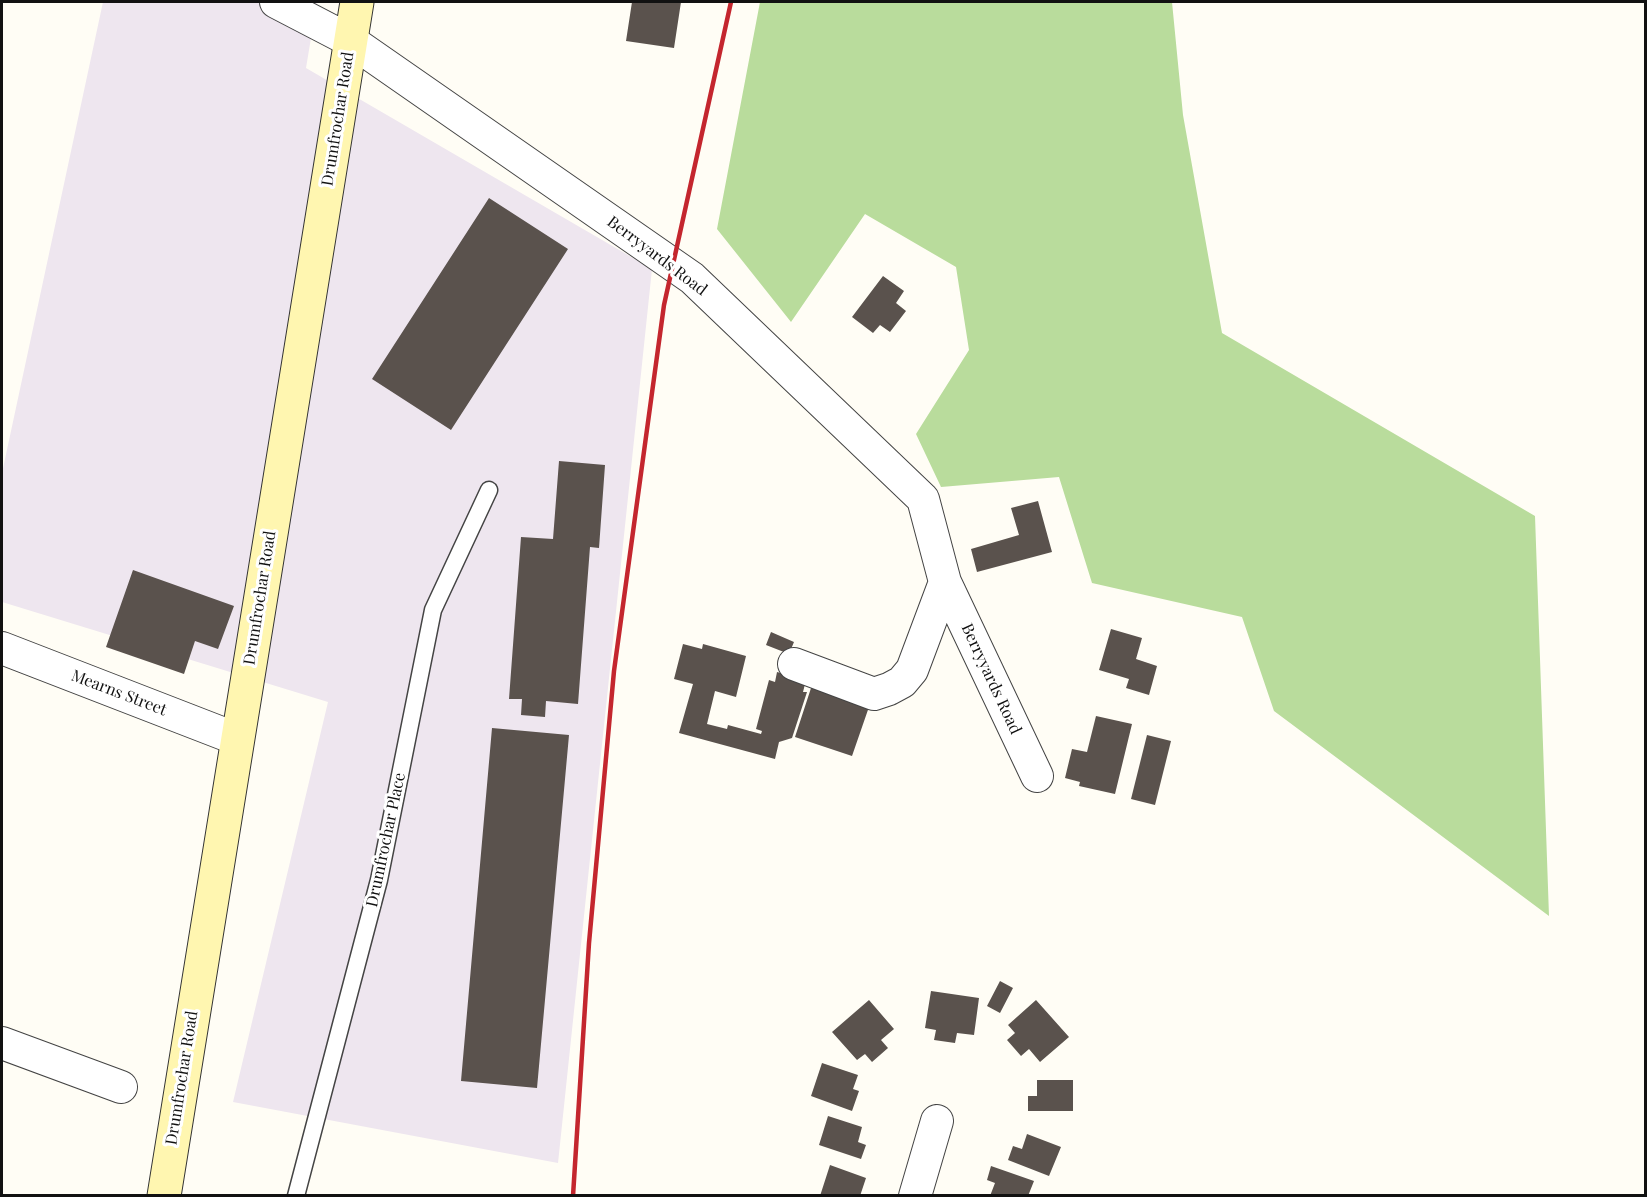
<!DOCTYPE html>
<style>
body{margin:0}
#map{position:relative;width:1647px;height:1197px;overflow:hidden;background:#fffdf5;font-family:"Playfair Display",serif}
canvas{display:block}
.frame{position:absolute;inset:0;border:3px solid #111;pointer-events:none}
</style>
<div id="map">
<canvas width="1647" height="1197"></canvas>
<div class="frame"></div>
</div>
<script>
const g = document.querySelector('canvas').getContext('2d');
g.lineJoin = 'round';
function paint(path, color) { g.fillStyle = color; g.fill(path, 'evenodd'); }
const toPath = rows => new Path2D(rows.map(r => 'M' + r).join(''));
function strokePath(path, color, width, dash) { g.strokeStyle = color; g.lineWidth = width; g.lineCap = dash ? 'butt' : 'round'; g.setLineDash(dash || []); g.stroke(path); }
function label(font, color, halo, rows, align = 'center') {
  g.font = font + ' "Playfair Display",serif'; g.lineWidth = 6; g.setLineDash([]); g.textBaseline = 'middle'; g.strokeStyle = halo; g.fillStyle = color; for (const [text, x, y, turn = 0] of rows) {
    g.save(); g.translate(x, y); g.rotate((+turn || 0) * Math.PI / 180); g.textAlign = isNaN(turn) ? turn : align; if (halo) g.strokeText(text, 0, 0); g.fillText(text, 0, 0); g.restore();
  }
}
const industrial = toPath([
 [103,2,317,2,306,68,652,269,558,1163,233,1102,328,702,2,602,2,473]
]);
const forest = toPath([
 [760,2,1172,2,1183,115,1222,333,1535,516,1549,916,1274,711,1242,617,1092,583,1059,477,941,487,916,434,969,350,956,267,865,214,791,322,717,229]
]);
const building = toPath([
 [632,2,681,2,674,48,626,41],
 [489,198,568,249,451,430,372,379],
 [883,276,904,291,896,303,906,311,890,332,880,325,873,333,852,317],
 [559,461,605,465,599,548,590,547,578,704,546,701,545,717,521,715,522,699,509,699,521,537,553,539],
 [1038,501,1052,552,977,572,971,549,1019,535,1011,508],
 [133,570,234,606,218,649,195,641,184,674,106,647],
 [1111,629,1142,638,1136,659,1157,666,1149,695,1126,688,1129,679,1099,670],
 [771,632,794,642,789,654,766,645],
 [683,644,702,649,703,644,746,656,736,697,715,691,707,724,727,729,728,725,761,734,762,731,756,729,769,680,775,682,777,672,806,680,803,692,807,692,792,738,779,742,775,759,679,733,693,684,674,679],
 [812,685,870,704,852,756,795,737],
 [1096,716,1132,724,1115,794,1079,786,1080,782,1065,778,1072,749,1087,752],
 [492,728,569,735,537,1088,461,1081],
 [1147,735,1171,741,1155,805,1131,799],
 [1000,981,1013,988,1000,1013,987,1006],
 [931,991,979,998,974,1035,957,1033,955,1043,934,1040,936,1030,925,1028],
 [869,1000,894,1029,881,1040,888,1048,872,1062,865,1054,857,1060,832,1032],
 [1036,1000,1069,1037,1040,1062,1029,1049,1021,1056,1007,1040,1015,1033,1008,1025],
 [822,1063,858,1075,853,1089,859,1091,852,1111,811,1096],
 [1037,1080,1073,1080,1073,1111,1028,1111,1028,1096,1037,1096],
 [828,1116,862,1127,858,1142,866,1145,861,1159,819,1145],
 [1027,1134,1061,1147,1049,1176,1008,1160,1013,1146,1022,1149],
 [830,1165,866,1178,860,1196,820,1196],
 [991,1166,1034,1181,1028,1196,990,1196,995,1183,987,1180]
]);
const lane = toPath([
 [296,1196,379,880,433,610,489,490]
]);
const street = toPath([
 [276,2,351,41,692,278,923,499,945,582,1037,776],
 [2,648,237,739],
 [794,664,874,694,889,689,902,682,912,670,945,582],
 [2,1043,121,1087],
 [915,1196,937,1121]
]);
const secondary = toPath([
 [164,1196,357,2]
]);
const rail = toPath([
 [573,1196,589,943,614,671,664,305,731,2]
]);
const streetNames = [
 ["Drumfrochar Road",338,119,-81],
 ["Berryyards Road",657,256,37],
 ["Drumfrochar Road",260,598,-81],
 ["Berryyards Road",991,679,65],
 ["Mearns Street",119,693,21],
 ["Drumfrochar Place",386,840,-78],
 ["Drumfrochar Road",182,1078,-81]
];
paint(industrial, '#eee6ef');
paint(forest, '#b9dc9c');
paint(building, '#5a524d');
strokePath(lane, '#444', 19);
strokePath(street, '#444', 34);
strokePath(secondary, '#333', 35);
strokePath(lane, '#fff', 16);
strokePath(street, '#fff', 32);
strokePath(secondary, '#fff6b0', 33);
strokePath(rail, '#c4262e', 4.5);
label('16px', '#111', '#fff', streetNames);
</script>
